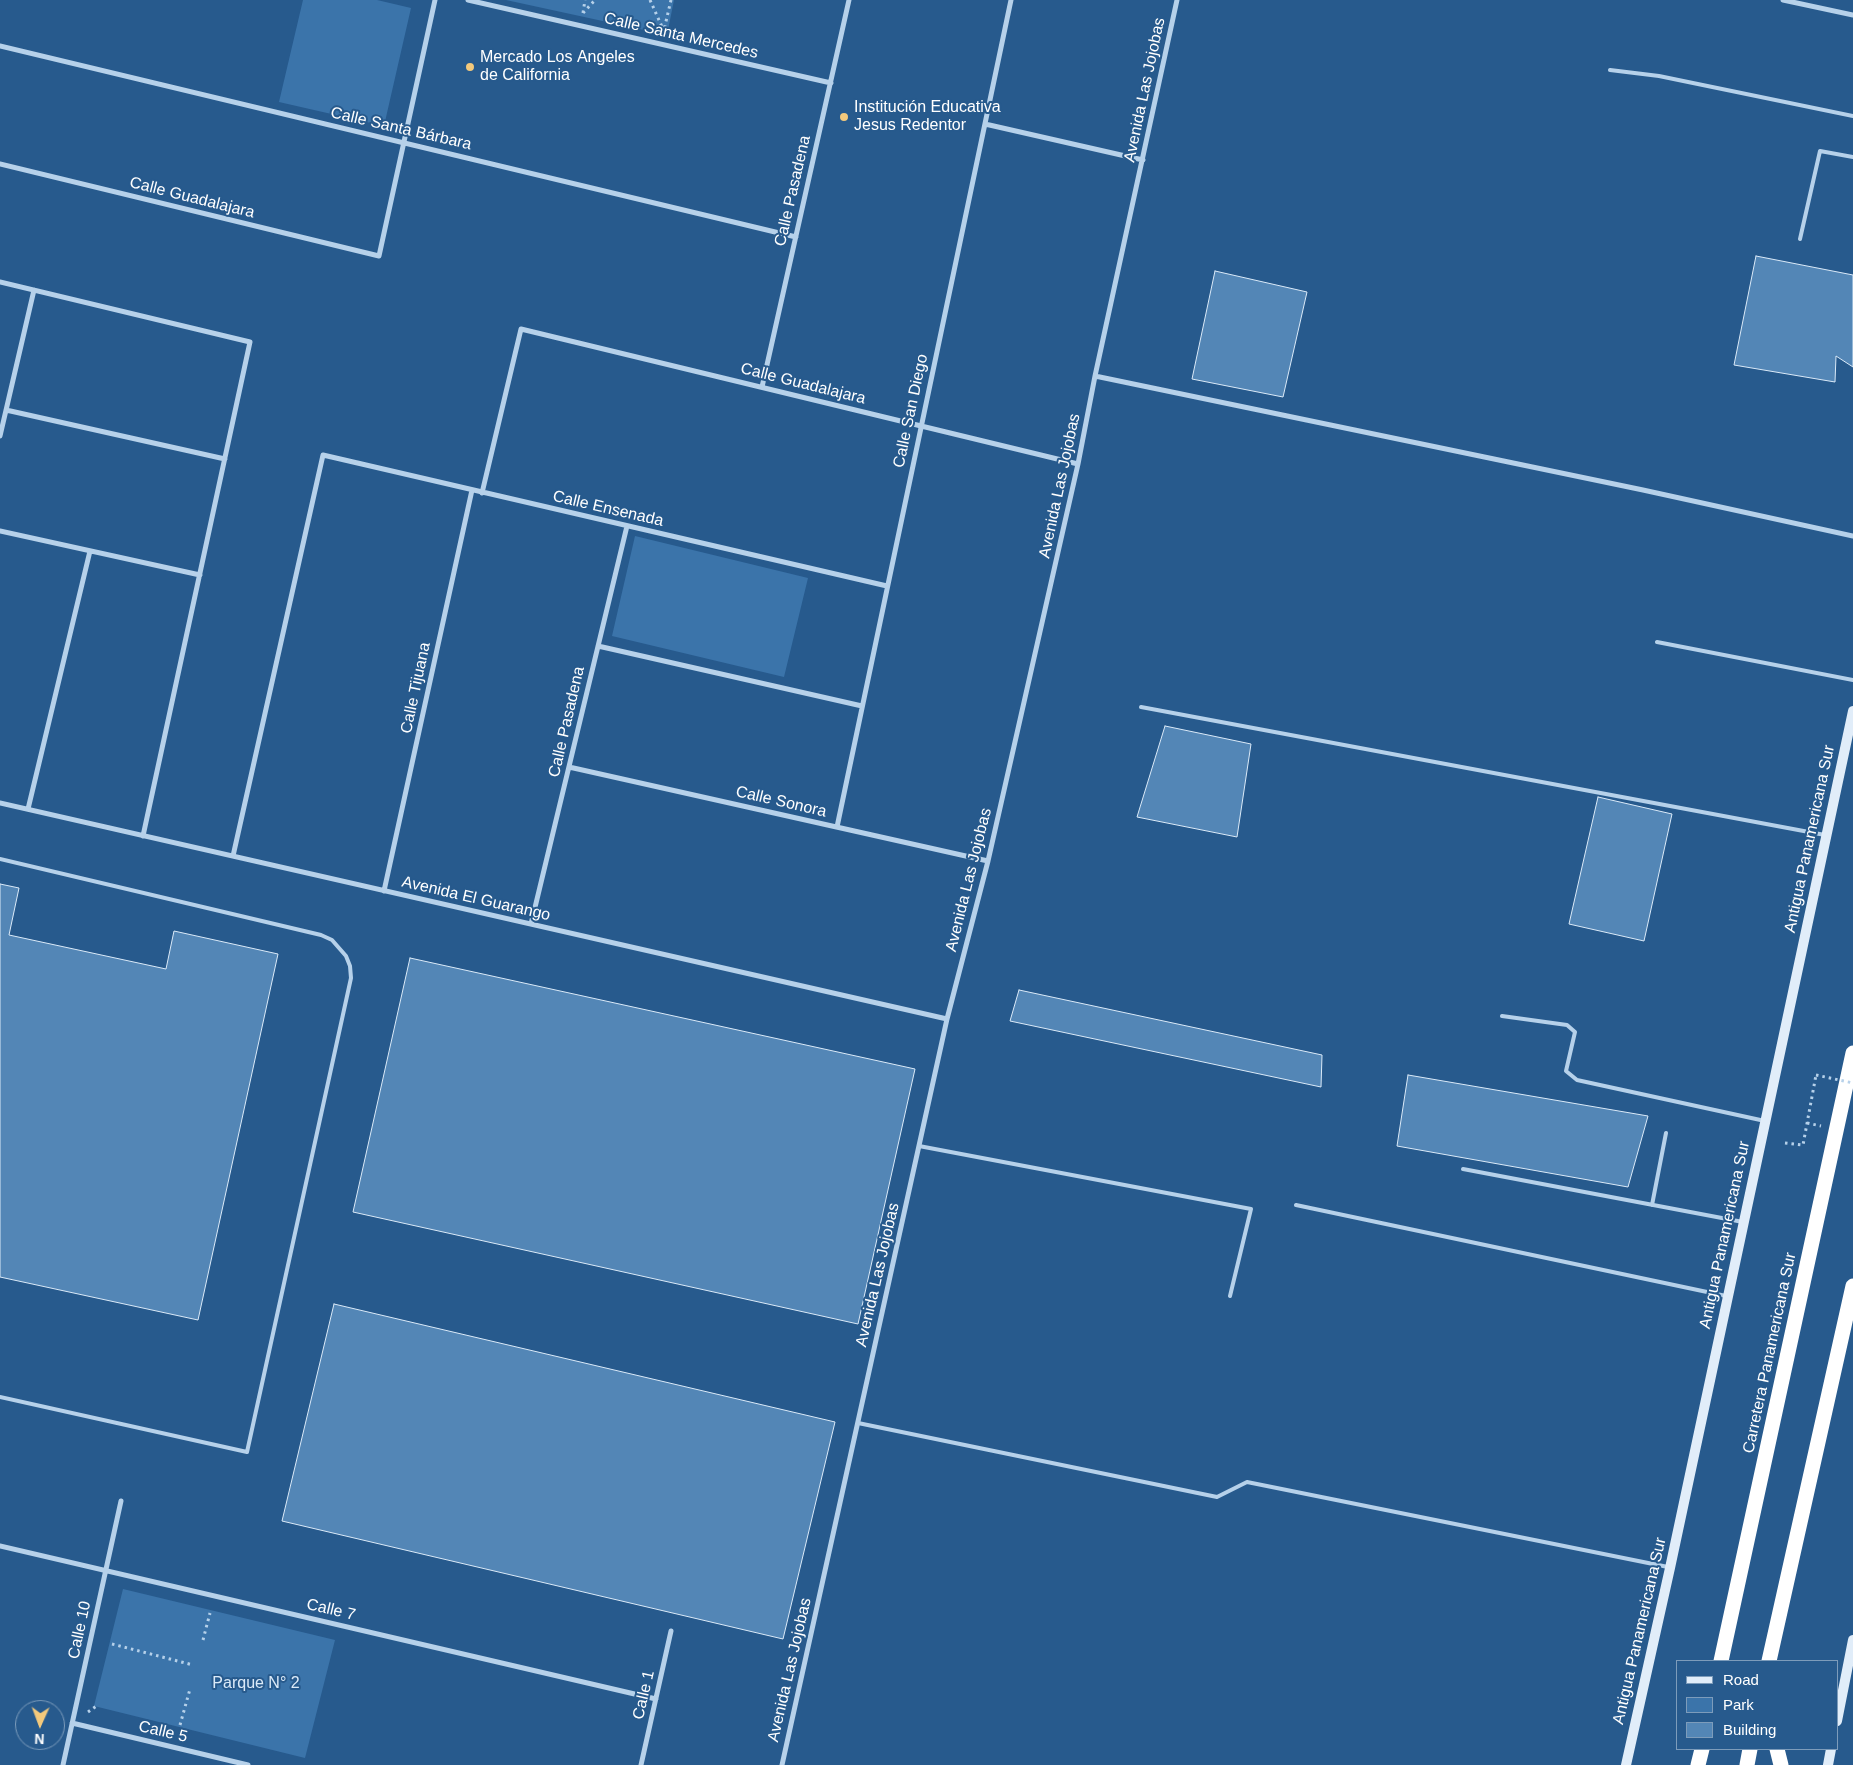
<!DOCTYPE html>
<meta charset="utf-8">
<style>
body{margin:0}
#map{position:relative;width:1853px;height:1765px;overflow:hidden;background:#275a8d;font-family:Helvetica,sans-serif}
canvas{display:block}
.legend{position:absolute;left:1676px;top:1660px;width:162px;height:90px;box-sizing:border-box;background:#275a8d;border:1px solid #7d9cbb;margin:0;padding:6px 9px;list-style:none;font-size:15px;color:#fff}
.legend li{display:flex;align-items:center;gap:10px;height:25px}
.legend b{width:25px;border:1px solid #7d9cbb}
.north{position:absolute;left:15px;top:1700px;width:50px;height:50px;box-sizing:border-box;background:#275a8d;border:1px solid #7d9cbb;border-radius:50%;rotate:182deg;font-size:14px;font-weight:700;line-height:20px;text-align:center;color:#fff}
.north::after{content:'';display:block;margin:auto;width:18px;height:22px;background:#f3c97c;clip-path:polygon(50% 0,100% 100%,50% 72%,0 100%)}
</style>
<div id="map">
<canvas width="1853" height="1765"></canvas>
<ul class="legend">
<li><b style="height:6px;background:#e1edf9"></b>Road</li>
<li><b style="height:14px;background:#3b74aa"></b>Park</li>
<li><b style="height:14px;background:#5386b6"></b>Building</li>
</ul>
<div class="north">N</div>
</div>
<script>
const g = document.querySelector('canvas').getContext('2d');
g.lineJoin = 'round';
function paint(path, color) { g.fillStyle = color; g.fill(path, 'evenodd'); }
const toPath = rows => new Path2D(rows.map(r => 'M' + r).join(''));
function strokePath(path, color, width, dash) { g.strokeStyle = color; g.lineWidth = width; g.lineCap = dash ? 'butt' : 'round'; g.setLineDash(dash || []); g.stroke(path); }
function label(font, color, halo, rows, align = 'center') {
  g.font = font + ' Helvetica,sans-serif'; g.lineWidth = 4; g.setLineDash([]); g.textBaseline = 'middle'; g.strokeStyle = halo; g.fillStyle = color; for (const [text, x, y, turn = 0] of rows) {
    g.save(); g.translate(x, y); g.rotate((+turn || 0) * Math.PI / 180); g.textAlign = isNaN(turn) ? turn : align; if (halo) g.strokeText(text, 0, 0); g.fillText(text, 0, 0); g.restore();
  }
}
const green = toPath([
 [303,0,377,0,411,8,384,126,279,102],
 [506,0,674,0,667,35],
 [635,536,808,578,784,677,612,636],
 [123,1589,335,1640,305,1758,94,1706]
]);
const building = toPath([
 [1756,256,1853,275,1853,367,1836,356,1835,382,1734,365,1756,256],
 [1215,271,1307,292,1283,397,1192,379,1215,271],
 [1165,726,1251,744,1237,837,1137,817,1165,726],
 [1598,797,1672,814,1644,941,1569,924,1598,797],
 [0,884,19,888,9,935,166,969,174,931,278,954,198,1320,0,1277,0,884],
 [410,958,915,1069,858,1324,353,1212,410,958],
 [1019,990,1322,1055,1321,1087,1010,1021,1019,990],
 [1408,1075,1648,1116,1628,1187,1397,1146,1408,1075],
 [334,1304,835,1422,783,1639,282,1521,334,1304]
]);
const path = toPath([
 [650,0,663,29],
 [583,13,585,0],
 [583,13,595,0],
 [660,29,664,30,671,0],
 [1807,1123,1821,1126],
 [1785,1143,1803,1145,1816,1075],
 [203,1640,210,1613],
 [112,1644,193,1665],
 [88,1712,98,1705],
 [180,1725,190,1689]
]);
const lane = toPath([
 [1610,70,1659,76,1853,116],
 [1800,239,1820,151,1853,157],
 [1657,642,1853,680],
 [1141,707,1825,835],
 [0,859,321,935,332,940,346,956,350,966,351,978,247,1452,0,1397],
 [1502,1016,1567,1025,1575,1032,1566,1071,1577,1080,1765,1121],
 [919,1146,1251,1209,1230,1296],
 [1463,1169,1743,1222],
 [1296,1205,1726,1296],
 [1652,1205,1666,1133],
 [858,1423,1217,1497,1247,1482,1668,1567]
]);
const street = toPath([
 [468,0,831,83],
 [1783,0,1853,15],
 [0,46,796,237],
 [985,124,1143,160],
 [0,164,379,256,435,0],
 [0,282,250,342,143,836],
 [1095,376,1643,490,1853,536],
 [762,387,849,0],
 [6,410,225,459],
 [0,436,34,290],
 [482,493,521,329,1078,464],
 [0,531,200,575],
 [598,646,862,706],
 [569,767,988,861],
 [0,803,947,1019],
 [28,809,90,551],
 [837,827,1011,0],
 [233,856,323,455,887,586],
 [384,891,472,490],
 [531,924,627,526],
 [0,1546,656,1699],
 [72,1723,248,1765],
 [63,1765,121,1501],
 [641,1765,671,1631],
 [782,1765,947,1019,988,861,1078,464,1095,376,1177,0]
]);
const secondary = toPath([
 [1837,1721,1853,1640],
 [1626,1765,1670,1568,1853,711],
 [1828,1765,1831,1749]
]);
const highway = toPath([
 [1721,1661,1853,1053],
 [1769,1661,1853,1286],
 [1777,1749,1781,1765],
 [1698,1765,1702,1749],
 [1747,1765,1750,1749]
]);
const pathBridge = toPath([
 [1816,1075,1853,1083]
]);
const markers = [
 [470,67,5,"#f3c97c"],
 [844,117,5,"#f3c97c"]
];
const streetNames = [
 ["Calle Santa Mercedes",681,36,13],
 ["Avenida Las Jojobas",1145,90,-78],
 ["Calle Santa Bárbara",401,129,13],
 ["Calle Pasadena",793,191,-77],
 ["Calle Guadalajara",192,198,14],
 ["Calle Guadalajara",803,384,14],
 ["Calle San Diego",911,411,-78],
 ["Avenida Las Jojobas",1060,486,-78],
 ["Calle Ensenada",608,509,13],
 ["Calle Tijuana",416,688,-78],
 ["Calle Pasadena",567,722,-77],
 ["Calle Sonora",781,802,13],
 ["Antigua Panamericana Sur",1810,839,-78],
 ["Avenida Las Jojobas",969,880,-76],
 ["Avenida El Guarango",476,899,13],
 ["Antigua Panamericana Sur",1725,1235,-78],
 ["Avenida Las Jojobas",878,1275,-77],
 ["Carretera Panamericana Sur",1770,1353,-78],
 ["Calle 7",331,1610,13],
 ["Calle 10",80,1630,-78],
 ["Antigua Panamericana Sur",1640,1631,-77],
 ["Avenida Las Jojobas",790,1670,-77],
 ["Calle 1",644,1695,-77],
 ["Calle 5",163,1732,13]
];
const poiNames = [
 ["Mercado Los Angeles",480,58],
 ["de California",480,76],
 ["Institución Educativa",854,108],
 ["Jesus Redentor",854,126]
];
const parkNames = [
 ["Parque N° 2",256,1684]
];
paint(green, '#3b74aa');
paint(building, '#5386b6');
strokePath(building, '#dbeaf8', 1);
strokePath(path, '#b6d1ea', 3, [2.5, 4]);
strokePath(lane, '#b6d1ea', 4);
strokePath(street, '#b6d1ea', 5);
strokePath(secondary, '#e1edf9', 10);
strokePath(highway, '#fff', 15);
strokePath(pathBridge, '#b6d1ea', 3, [2.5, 4]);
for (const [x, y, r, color] of markers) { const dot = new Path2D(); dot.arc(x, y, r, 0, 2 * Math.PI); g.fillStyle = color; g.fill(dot); strokePath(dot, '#275a8d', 2); }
label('16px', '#fff', '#275a8d', streetNames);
label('16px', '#fff', '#275a8d', poiNames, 'left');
label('16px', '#dbeaf8', '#275a8d', parkNames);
</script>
